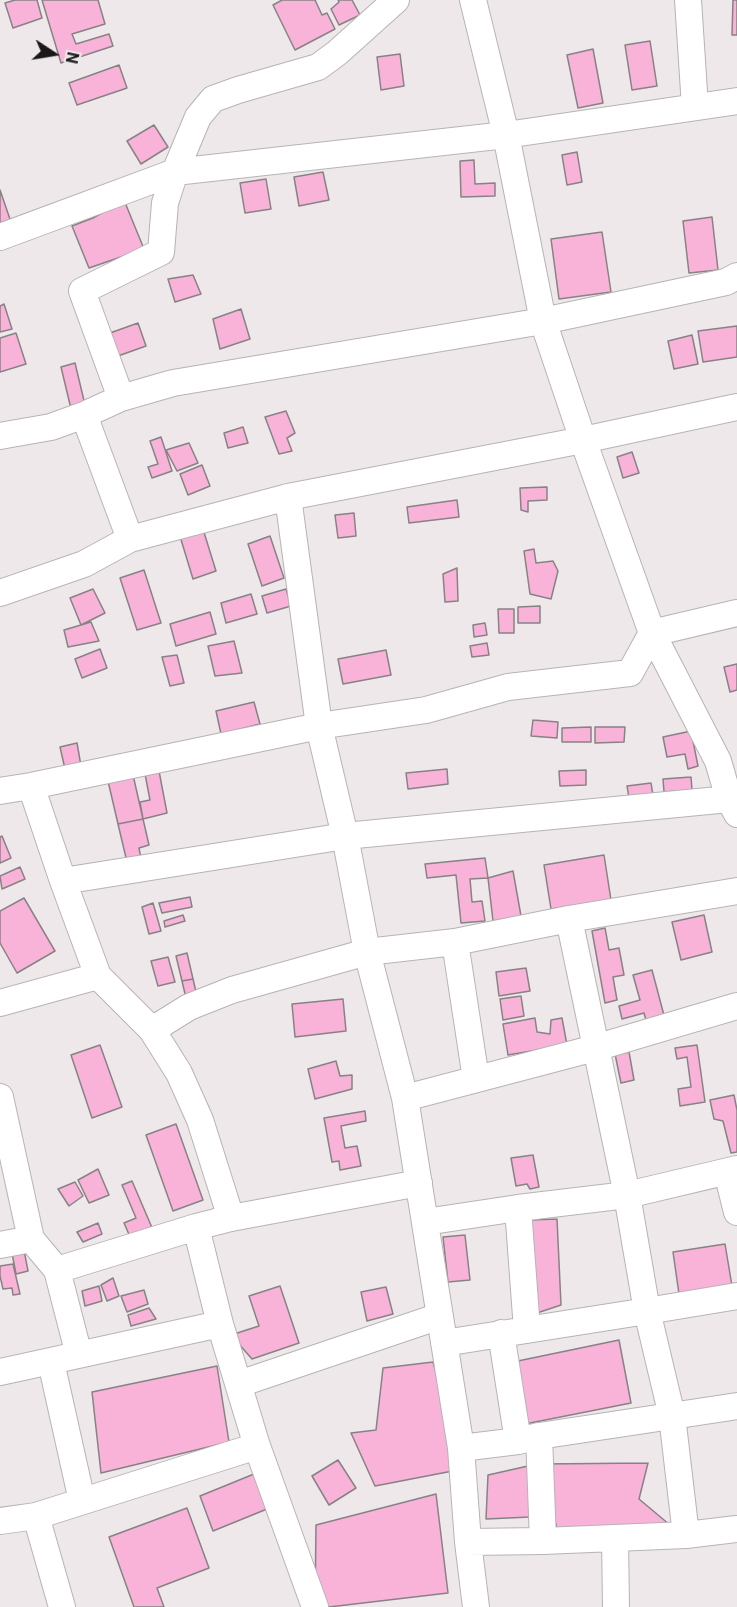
<!DOCTYPE html>
<style>
body{margin:0}
#map{position:relative;width:737px;height:1607px;overflow:hidden;background:#eee8eb;font-family:Roboto,sans-serif}
canvas{display:block}
.north{position:absolute;left:24px;top:24px;width:60px;height:60px;-webkit-text-stroke:4px #eee8eb;paint-order:stroke;rotate:102deg;font-size:16px;font-weight:700;line-height:24px;text-align:center;color:#1a1819}
.north::after{content:'';display:block;margin:auto;width:21px;height:27px;background:#1a1819;clip-path:polygon(50% 0,100% 100%,50% 72%,0 100%)}
</style>
<div id="map">
<canvas width="737" height="1607"></canvas>
<div class="north">N</div>
</div>
<script>
const g = document.querySelector('canvas').getContext('2d');
g.lineJoin = 'round';
function paint(path, color) { g.fillStyle = color; g.fill(path, 'evenodd'); }
const toPath = rows => new Path2D(rows.map(r => 'M' + r).join(''));
function strokePath(path, color, width, dash) { g.strokeStyle = color; g.lineWidth = width; g.lineCap = dash ? 'butt' : 'round'; g.setLineDash(dash || []); g.stroke(path); }
const building = toPath([
 [15,0,37,0,42,18,13,28,5,3,15,0],
 [42,0,98,0,105,24,72,34,76,44,109,34,113,46,61,63,42,0],
 [282,0,315,0,322,15,327,13,335,29,295,50,273,5,282,0],
 [338,0,352,0,360,15,339,25,331,9,339,2,338,0],
 [733,0,737,0,737,35,732,35,733,0],
 [650,41,657,86,632,90,625,45,650,41],
 [593,49,603,103,578,108,567,55,593,49],
 [400,54,404,86,381,90,377,57,400,54],
 [119,65,127,88,77,105,69,83,119,65],
 [154,125,168,147,141,164,127,141,154,125],
 [577,152,582,182,567,185,562,155,577,152],
 [474,160,475,184,495,183,495,196,461,197,460,161,474,160],
 [323,172,329,200,299,206,294,177,323,172],
 [266,179,271,209,245,213,240,183,266,179],
 [0,190,12,225,0,229,0,190],
 [124,200,144,249,89,268,72,226,93,218,124,200],
 [712,217,718,270,689,273,683,221,712,217],
 [602,232,611,292,559,299,551,239,602,232],
 [193,275,201,294,175,302,168,279,193,275],
 [4,304,12,329,0,332,0,306,4,304],
 [241,309,250,339,220,349,213,319,241,309],
 [138,323,146,346,118,356,110,333,138,323],
 [737,326,737,357,703,362,698,331,737,326],
 [16,333,26,364,0,372,0,338,16,333],
 [692,335,698,364,674,369,668,341,692,335],
 [75,363,86,409,72,413,61,367,75,363],
 [286,411,295,433,287,438,292,451,279,454,265,417,286,411],
 [243,427,248,443,228,448,224,433,243,427],
 [161,437,172,471,152,478,148,467,158,464,150,441,161,437],
 [189,443,198,463,177,471,166,450,189,443],
 [632,452,639,473,623,478,617,457,632,452],
 [202,465,210,486,188,495,180,474,202,465],
 [547,487,547,500,528,501,528,512,521,510,520,488,547,487],
 [457,500,459,517,409,523,407,507,457,500],
 [354,513,356,536,338,538,335,515,354,513],
 [202,526,216,571,193,579,179,533,202,526],
 [270,536,284,578,262,586,248,544,270,536],
 [534,549,536,563,553,561,558,571,551,599,530,594,524,551,534,549],
 [457,568,458,601,445,602,443,574,457,568],
 [144,570,161,623,137,630,120,578,144,570],
 [93,589,105,613,81,625,70,598,93,589],
 [286,589,291,606,267,613,262,596,286,589],
 [251,594,257,614,226,623,221,603,251,594],
 [540,606,540,623,518,623,518,607,540,606],
 [498,609,514,609,514,633,499,633,498,609],
 [210,612,216,634,176,646,170,624,210,612],
 [91,622,99,641,68,647,64,630,91,622],
 [485,623,487,635,474,637,473,625,485,623],
 [234,641,242,673,215,676,208,646,234,641],
 [487,643,489,655,472,657,470,646,487,643],
 [100,649,107,668,82,678,75,659,100,649],
 [386,650,391,675,343,684,338,659,386,650],
 [177,655,184,683,170,686,162,657,177,655],
 [737,664,737,690,730,692,724,667,737,664],
 [254,702,260,724,221,734,216,711,254,702],
 [533,720,558,722,557,738,531,736,533,720],
 [591,727,591,742,562,742,562,728,591,727],
 [595,727,625,727,624,742,595,743,595,727],
 [691,731,698,766,688,769,685,754,667,757,663,737,691,731],
 [77,743,81,766,65,769,60,747,77,743],
 [447,769,448,784,408,789,406,773,447,769],
 [586,770,586,785,560,786,559,771,586,770],
 [159,771,167,813,143,819,140,802,150,800,145,774,159,771],
 [133,775,143,819,118,824,108,781,133,775],
 [691,777,692,790,664,792,663,779,691,777],
 [651,783,653,795,629,798,627,786,651,783],
 [143,819,149,845,139,848,141,859,127,862,118,824,143,819],
 [2,836,11,858,0,863,0,837,2,836],
 [604,855,611,900,551,909,544,865,604,855],
 [485,858,488,878,470,879,472,902,482,901,485,921,461,923,456,875,427,878,425,864,485,858],
 [20,867,25,879,2,889,0,876,20,867],
 [513,871,521,916,493,921,488,878,513,871],
 [190,897,192,907,162,913,159,903,190,897],
 [24,898,55,951,17,973,0,943,0,911,24,898],
 [153,903,161,931,149,934,142,907,153,903],
 [183,915,185,921,165,927,164,921,183,915],
 [704,915,712,952,681,960,672,922,704,915],
 [605,928,609,950,619,948,624,975,613,977,617,1000,605,1003,592,931,605,928],
 [187,953,193,979,182,981,176,956,187,953],
 [168,957,175,982,158,986,151,961,168,957],
 [526,968,530,991,499,996,496,972,526,968],
 [652,970,666,1023,648,1028,644,1013,622,1019,619,1006,640,1000,633,975,652,970],
 [193,979,197,996,186,998,182,981,193,979],
 [521,996,524,1016,503,1020,500,999,521,996],
 [343,999,346,1031,295,1037,292,1004,343,999],
 [535,1018,537,1032,550,1034,551,1020,562,1018,567,1045,508,1055,503,1024,535,1018],
 [100,1045,122,1107,92,1118,71,1055,100,1045],
 [697,1045,705,1102,680,1106,678,1089,691,1087,687,1057,677,1059,675,1048,697,1045],
 [629,1052,634,1080,621,1083,615,1054,629,1052],
 [336,1061,340,1076,352,1075,352,1089,315,1099,308,1069,336,1061],
 [734,1095,737,1110,737,1152,731,1153,723,1121,714,1119,710,1100,734,1095],
 [365,1111,366,1121,341,1126,345,1148,357,1146,361,1166,340,1170,339,1161,332,1162,324,1118,365,1111],
 [176,1124,203,1200,173,1211,146,1135,176,1124],
 [533,1155,539,1187,530,1189,527,1184,516,1186,511,1158,533,1155],
 [98,1169,109,1195,89,1203,78,1180,98,1169],
 [132,1181,153,1230,131,1239,124,1223,136,1218,122,1185,132,1181],
 [75,1182,83,1196,69,1206,58,1189,75,1182],
 [557,1219,561,1305,534,1314,530,1220,557,1219],
 [98,1223,102,1234,83,1242,77,1232,98,1223],
 [465,1235,470,1280,448,1282,443,1237,465,1235],
 [725,1244,732,1286,679,1294,673,1252,725,1244],
 [23,1245,28,1271,16,1274,11,1248,23,1245],
 [13,1264,20,1294,13,1295,12,1288,3,1289,0,1276,0,1266,13,1264],
 [113,1278,119,1296,107,1301,101,1285,113,1278],
 [99,1286,102,1301,85,1306,82,1291,99,1286],
 [280,1286,299,1343,252,1359,231,1335,259,1326,249,1296,280,1286],
 [386,1287,393,1314,367,1321,361,1292,386,1287],
 [144,1290,148,1304,127,1312,121,1296,144,1290],
 [149,1308,156,1319,131,1326,128,1315,149,1308],
 [619,1340,631,1403,525,1424,513,1362,619,1340],
 [433,1362,463,1469,375,1486,351,1433,376,1430,383,1368,433,1362],
 [217,1366,229,1442,101,1473,92,1392,217,1366],
 [338,1460,356,1488,329,1505,312,1476,338,1460],
 [648,1463,639,1499,670,1525,560,1540,540,1464,648,1463],
 [528,1466,530,1517,486,1519,488,1475,528,1466],
 [254,1474,267,1509,213,1531,200,1496,254,1474],
 [436,1494,448,1593,329,1607,315,1607,316,1525,436,1494],
 [187,1508,209,1568,157,1588,164,1607,134,1607,109,1537,187,1508]
]);
const minor = toPath([
 [473,0,506,135,543,321,583,440,652,633,718,761,729,799,737,814],
 [688,0,695,107],
 [0,237,175,172,506,135,737,101],
 [121,398,82,291,161,252,165,203,175,172,198,117,213,99,238,90,318,67,337,53,396,0],
 [84,415,130,539],
 [0,436,51,427,84,415,121,398,173,383,543,321,726,282,737,276],
 [288,497,319,726,345,836,367,952,405,1098,461,1448,468,1542,476,1607],
 [0,593,84,564,130,539,288,497,583,440,737,407],
 [31,786,63,881,98,976,152,1030,179,1073,200,1120,231,1218],
 [0,791,31,786,319,726,426,710,508,687,630,673,652,633,737,613],
 [63,881,345,836,729,799],
 [569,919,627,1195,647,1311,672,1416,686,1535],
 [455,942,476,1079],
 [0,1003,98,976],
 [152,1030,189,1007,232,990,367,952,455,942,569,919,737,891],
 [0,1097,31,1239,57,1270,79,1355],
 [405,1098,595,1048,737,1006],
 [727,1172,737,1212],
 [518,1208,527,1330],
 [425,1222,518,1208,627,1195,737,1169],
 [196,1227,220,1324,257,1446,315,1607],
 [0,1245,31,1239],
 [57,1270,196,1227,231,1218,419,1183],
 [501,1333,518,1441],
 [444,1343,647,1311,737,1296],
 [51,1362,82,1501],
 [0,1372,220,1324],
 [239,1384,440,1316],
 [539,1436,543,1541],
 [461,1448,518,1441,539,1436,737,1406],
 [36,1516,62,1607],
 [0,1521,36,1516,257,1446],
 [615,1538,616,1607],
 [468,1542,543,1541,686,1535,737,1529]
]);
paint(building, '#f9b3d9');
strokePath(building, '#878284', 1.5);
strokePath(minor, '#b8b3b5', 28);
strokePath(minor, '#fff', 26);
</script>
